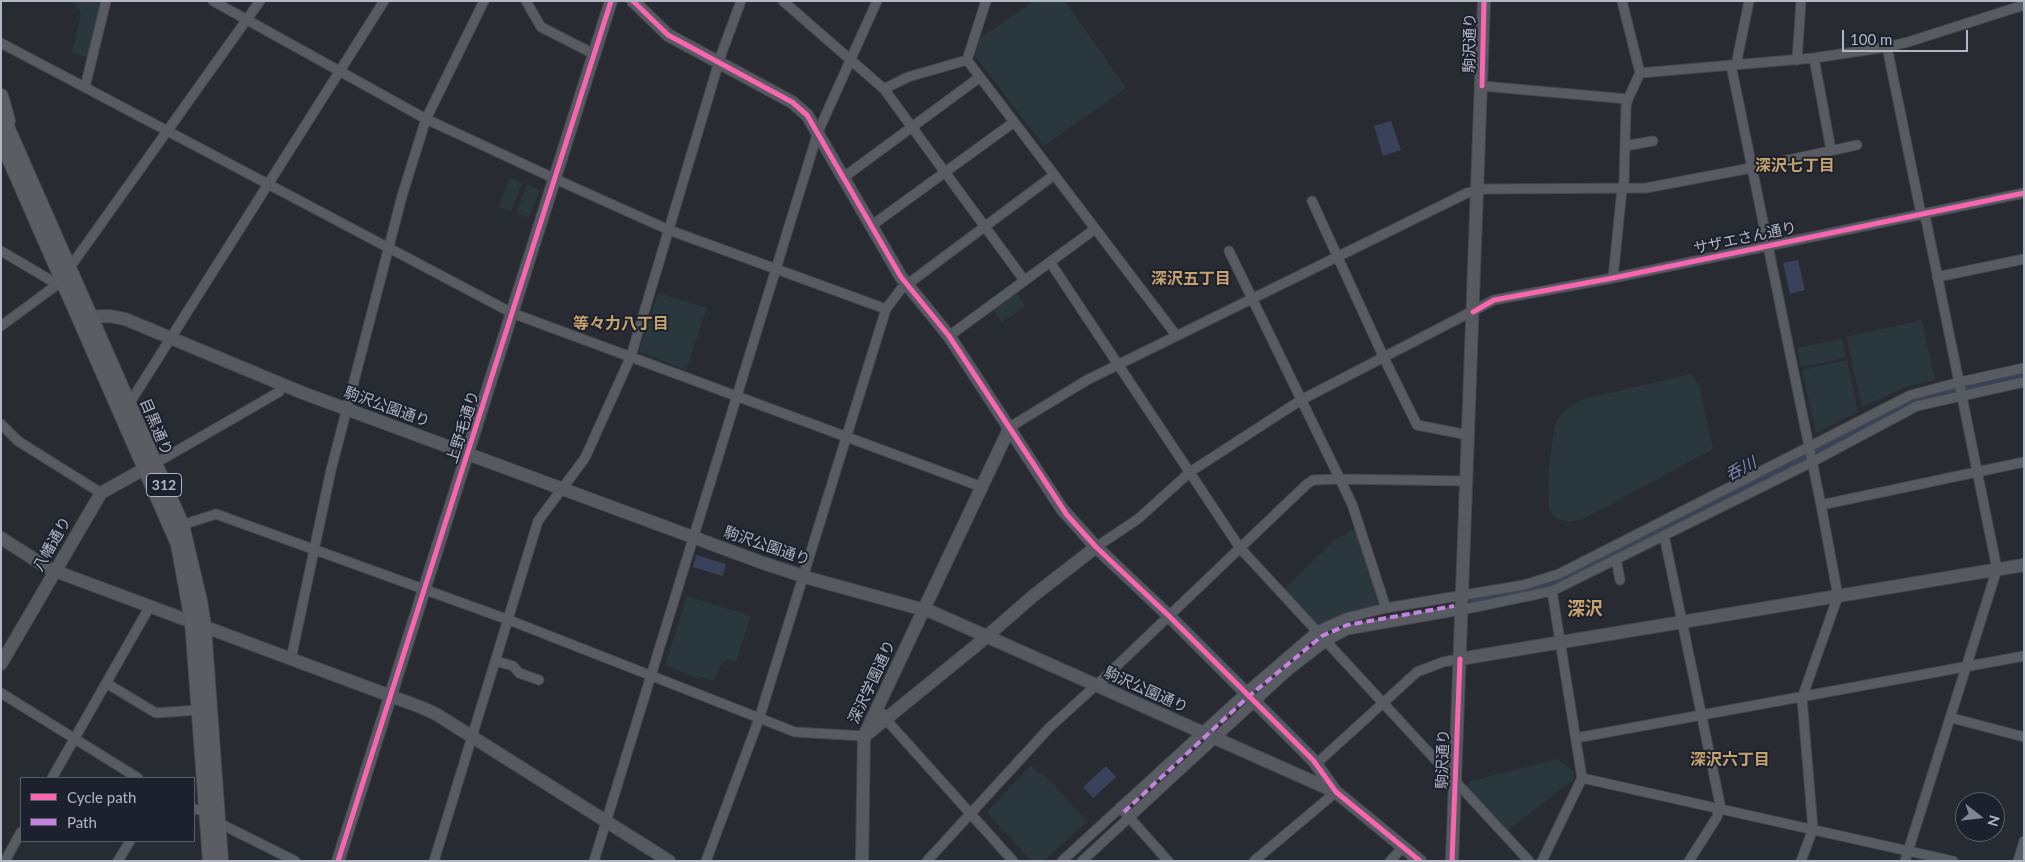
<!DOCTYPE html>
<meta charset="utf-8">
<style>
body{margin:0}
#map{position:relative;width:2025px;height:862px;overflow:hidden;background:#292b33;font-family:Lato,sans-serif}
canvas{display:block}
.frame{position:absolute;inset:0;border:2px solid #b3b7c4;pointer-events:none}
.legend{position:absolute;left:20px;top:777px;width:175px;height:65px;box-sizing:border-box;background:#1d212d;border:1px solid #595d69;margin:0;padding:6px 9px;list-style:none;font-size:15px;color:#b3b7c4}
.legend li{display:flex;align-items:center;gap:10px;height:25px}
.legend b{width:25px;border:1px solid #595d69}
.north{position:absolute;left:1955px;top:792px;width:50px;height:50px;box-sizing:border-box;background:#1d212d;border:1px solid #595d69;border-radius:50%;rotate:106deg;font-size:14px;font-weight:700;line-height:20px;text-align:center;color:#b3b7c4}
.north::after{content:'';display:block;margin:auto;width:18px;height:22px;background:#838691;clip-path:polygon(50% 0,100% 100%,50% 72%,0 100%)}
.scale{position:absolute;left:1842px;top:30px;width:126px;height:22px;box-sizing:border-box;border:2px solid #b3b7c4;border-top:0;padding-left:6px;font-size:15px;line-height:18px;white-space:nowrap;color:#b3b7c4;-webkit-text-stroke:4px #1d212d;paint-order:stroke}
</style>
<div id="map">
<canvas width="2025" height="862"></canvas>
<div class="frame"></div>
<ul class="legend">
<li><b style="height:6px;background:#f766af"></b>Cycle path</li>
<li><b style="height:6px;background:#c483df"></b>Path</li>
</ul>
<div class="north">N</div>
<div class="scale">100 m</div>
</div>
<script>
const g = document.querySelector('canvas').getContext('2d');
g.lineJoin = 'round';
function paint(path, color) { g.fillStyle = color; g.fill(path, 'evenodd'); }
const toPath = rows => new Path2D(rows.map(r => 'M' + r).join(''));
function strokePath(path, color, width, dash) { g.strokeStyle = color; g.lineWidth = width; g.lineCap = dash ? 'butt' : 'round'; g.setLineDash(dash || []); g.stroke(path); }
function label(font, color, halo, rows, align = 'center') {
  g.font = font + ' Lato,"Noto Sans JP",sans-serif'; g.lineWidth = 4; g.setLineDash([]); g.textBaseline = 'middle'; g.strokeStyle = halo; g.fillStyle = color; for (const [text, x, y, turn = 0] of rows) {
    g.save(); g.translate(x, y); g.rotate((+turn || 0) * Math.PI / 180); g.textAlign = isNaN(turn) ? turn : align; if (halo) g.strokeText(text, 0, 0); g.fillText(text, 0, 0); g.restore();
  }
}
const green = toPath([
 [74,1,101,1,88,57,72,53,81,13],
 [1035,1,1065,1,1126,88,1044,146,975,56,980,38],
 [509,178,522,183,511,211,499,207],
 [527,185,540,190,529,218,516,213],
 [1015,291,1025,306,1002,323,991,307],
 [658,293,707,308,686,370,639,351],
 [1922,320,1935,380,1906,387,1862,407,1846,337],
 [1842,339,1846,358,1801,367,1797,348],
 [1847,360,1858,412,1816,433,1802,370],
 [2024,371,2024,379,1912,404,1599,565,1550,587,1482,604,1481,596,1522,588,1913,397],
 [1691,374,1699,385,1713,449,1585,518,1571,522,1557,519,1549,510,1548,472,1555,424,1564,411,1584,399],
 [1355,528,1382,604,1380,607,1322,625,1317,625,1283,590,1332,542],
 [687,596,751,616,736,662,727,659,720,666,714,681,702,677,698,679,665,665],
 [1557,759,1575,773,1572,776,1574,779,1508,830,1467,786,1471,781],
 [1031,765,1040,774,1042,772,1087,821,1044,861,1031,861,987,812]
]);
const water = toPath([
 [1391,121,1401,150,1383,156,1374,126],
 [1798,260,1805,290,1790,294,1783,263],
 [696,555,726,564,723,576,693,567],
 [1106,766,1116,777,1093,798,1083,787]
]);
const river = toPath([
 [1477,601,1521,593,1558,580,1605,559,1912,402,2024,377]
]);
const street = toPath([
 [213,1,426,119,562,182,669,230,886,309],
 [526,1,541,27,594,54],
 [783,1,884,89,1024,280],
 [1622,1,1640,73],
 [1,43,512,313,982,487],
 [1887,47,1920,209,1926,220,1997,569,1905,861],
 [1814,58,1831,150],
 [967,60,1176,335],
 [967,60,986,1],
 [1797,60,1801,1],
 [1731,65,1821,505,1838,596,1802,698,1813,829,1801,861],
 [1736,65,1749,1],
 [1482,86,1628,99,1640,73,1814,58,1887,47,1908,42,2024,5],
 [85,87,106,1],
 [884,89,908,77,967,60],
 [1625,146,1653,141],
 [844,177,980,77],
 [1312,201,1384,358,1417,425,1468,435],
 [871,226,1014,122],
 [1,251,62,287],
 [1229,251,1352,504,1386,608],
 [1050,262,1240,548,1529,861],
 [1937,277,2024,259],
 [1613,278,1622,189,1624,182,1626,106,1628,99],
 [1,326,58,284,260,1],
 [949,336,1095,229],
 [129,404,384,1],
 [1,424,18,441,101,493],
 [1010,427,1087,380,1467,193,1485,189,1646,188,1751,168,1857,145],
 [154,464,279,392,283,385],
 [1821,505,2024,462],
 [182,525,216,514,509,620,795,732,864,736],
 [1664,535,1720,804,1717,817,1689,861],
 [1096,547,1138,519,1190,472,1301,400,1494,300,1613,278,2024,193],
 [1616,559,1620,580],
 [291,659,331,470,402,196,426,119,484,1],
 [496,661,513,666,519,673,539,680],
 [106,683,156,713,198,710],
 [1,693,138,778],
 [884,714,890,724,1013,861],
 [1952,718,2024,737],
 [1576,738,2024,656],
 [1316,764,1417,672,1443,662,1460,659],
 [52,778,150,606],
 [1582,778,1953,861],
 [1120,807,1168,861],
 [194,809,207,811],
 [219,823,295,861],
 [5,861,21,832],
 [118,861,130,841],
 [434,861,538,521,585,458,631,356,721,55,741,1],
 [594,861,818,132,877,1],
 [706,861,759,719,886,309,901,289,1054,175],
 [927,861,1049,728,1104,678,1307,484,1313,480,1339,479,1466,481],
 [1062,861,1245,693,1317,631,1346,618,1386,608,1524,585,1559,574,1911,395,1960,382,2024,368],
 [1082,861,1288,671,1327,641,1347,630,1461,610,1552,591,1812,462,1917,406,2024,382],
 [1254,861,1336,792],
 [1390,861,1403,847],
 [1542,861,1582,778,1552,591],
 [2018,861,2024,841]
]);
const secondary = toPath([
 [633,1,668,35,792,102,807,115,901,277,949,336,1062,509,1096,547,1169,616,1313,760,1336,792],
 [83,317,110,316,125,319,303,393,763,563,812,579,932,612,1336,792,1420,861],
 [1,538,48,568,63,574,423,708,436,714,669,861],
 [1460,659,2024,565],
 [1,664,101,493,153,464],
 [866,735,978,644,1033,596,1096,547],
 [338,861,611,1],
 [862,861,864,736,1010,427],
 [1452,861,1484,1]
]);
const primary = toPath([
 [1,96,8,121],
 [1,113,182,525,200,601,204,627,221,861],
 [1,140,178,544,192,621,210,861]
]);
const quiet = toPath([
 [1124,812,1248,697,1322,636,1347,625,1454,606]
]);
const cycleway = toPath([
 [633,1,668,35,792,102,807,115,901,277,949,336,1067,515,1096,547,1169,616,1313,760,1336,792,1420,861],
 [1482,86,1484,1],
 [1473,312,1494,300,1613,278,2024,193],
 [338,861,611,1],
 [1452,861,1460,659]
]);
const shields = [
 [164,485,35]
];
const shieldNames = [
 ["312",164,485]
];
const streetNames = [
 ["駒沢通り",1470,43,-89],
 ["サザエさん通り",1745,238,-12],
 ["駒沢公園通り",387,407,20],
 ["目黒通り",156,427,67],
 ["上野毛通り",463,427,-72],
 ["八幡通り",52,544,-60],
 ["駒沢公園通り",767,546,19],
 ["深沢学園通り",872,682,-65],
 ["駒沢公園通り",1146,690,24],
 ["駒沢通り",1443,759,-88]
];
const neighbourhoodNames = [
 ["深沢七丁目",1795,166],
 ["深沢五丁目",1191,279],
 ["等々力八丁目",621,324],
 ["深沢六丁目",1730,760]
];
const waterNames = [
 ["呑川",1741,469,-27]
];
const quarterNames = [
 ["深沢",1585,609]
];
paint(green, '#2a373c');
paint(water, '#3a425b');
strokePath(river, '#3a425b', 15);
strokePath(street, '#46484e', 11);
strokePath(secondary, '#464850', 14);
strokePath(primary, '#464850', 16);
strokePath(street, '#585b62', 9);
strokePath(secondary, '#575960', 12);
strokePath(primary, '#5b5d63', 14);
strokePath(quiet, '#c483df', 4, [8, 4]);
strokePath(cycleway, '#f766af', 5);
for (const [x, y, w] of shields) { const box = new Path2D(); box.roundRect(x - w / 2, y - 11.5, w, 23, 4); g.fillStyle = '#1d212d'; g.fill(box); strokePath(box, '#b3b7c4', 1); }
label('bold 14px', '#b3b7c4', null, shieldNames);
label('15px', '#b3b7c4', '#1d212d', streetNames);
label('bold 16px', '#c6a36c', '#1d212d', neighbourhoodNames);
label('italic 16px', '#7e89a9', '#1d212d', waterNames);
label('bold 18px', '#c6a36c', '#1d212d', quarterNames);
</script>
